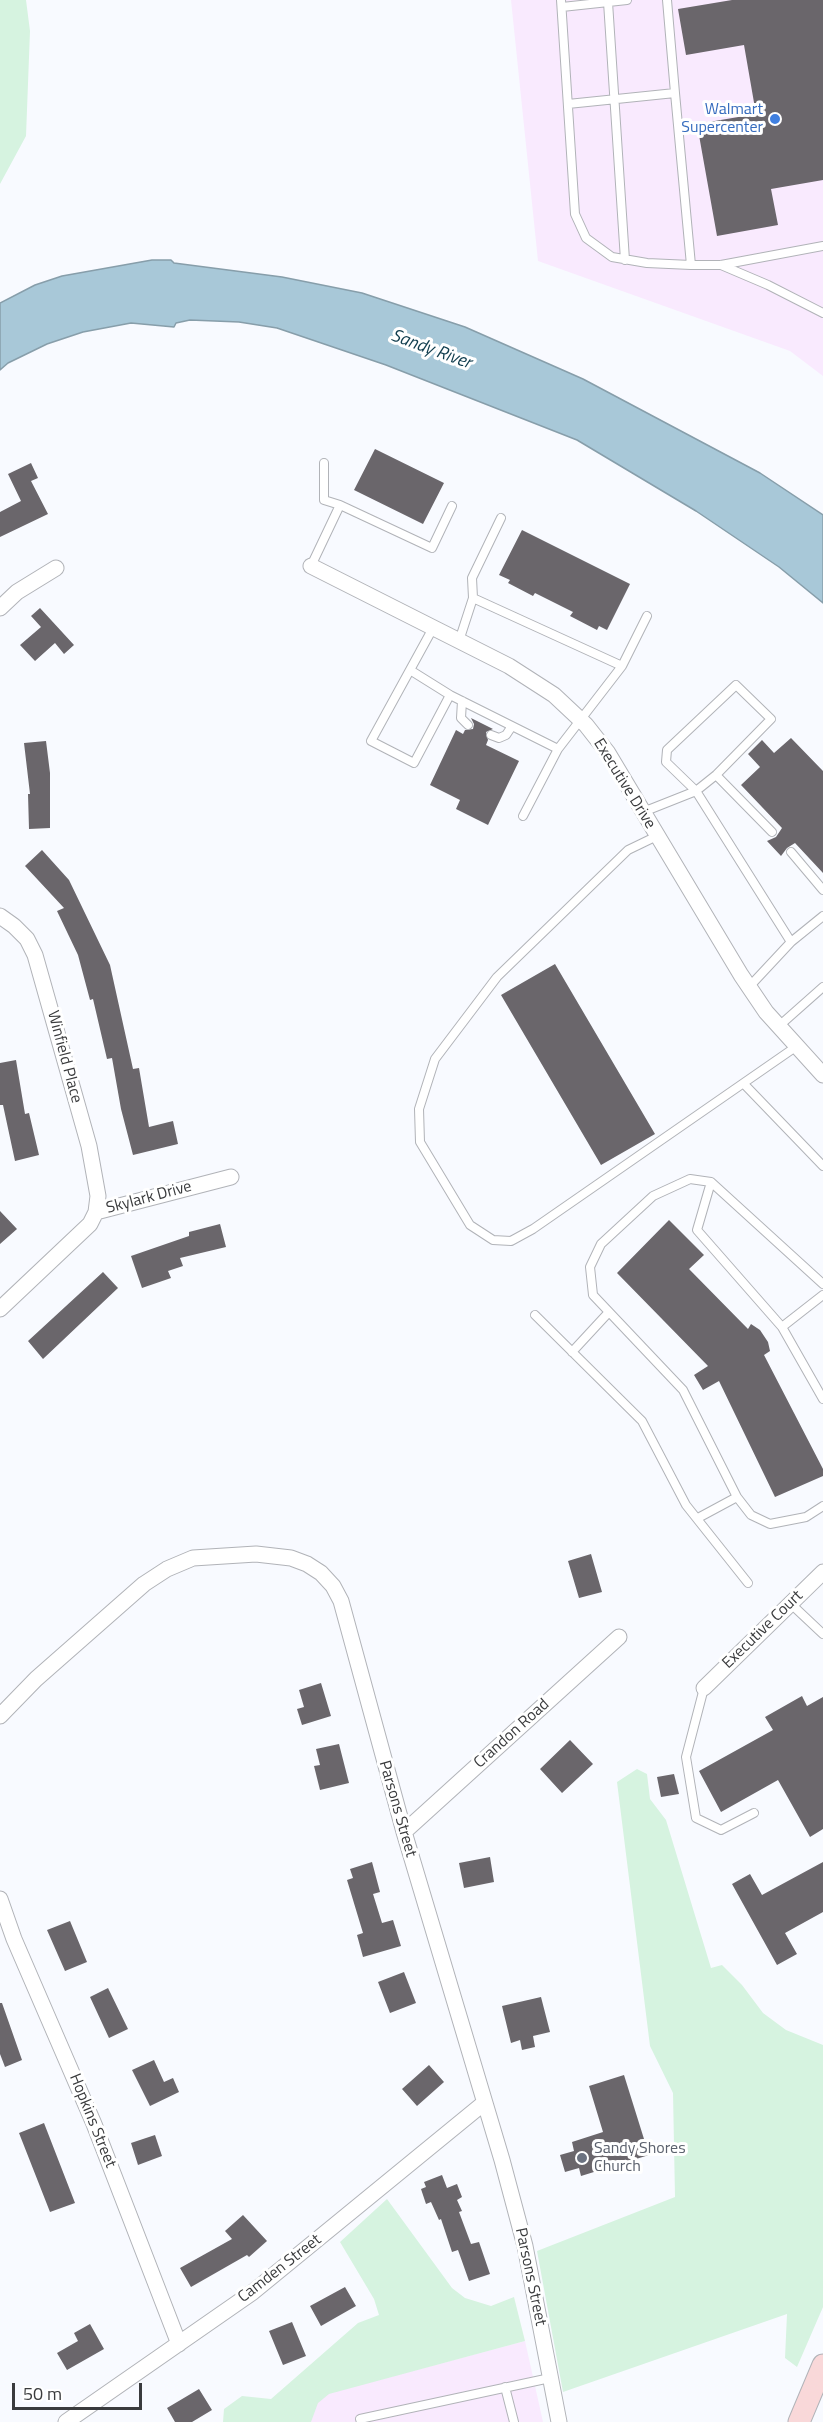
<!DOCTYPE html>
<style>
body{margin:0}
#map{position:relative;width:823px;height:2422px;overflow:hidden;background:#f8faff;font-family:"Titillium Web",sans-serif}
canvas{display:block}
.scale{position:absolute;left:12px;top:2383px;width:130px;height:27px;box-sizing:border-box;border:3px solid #3a3b3d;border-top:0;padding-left:8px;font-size:18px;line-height:21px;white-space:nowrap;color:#3a3b3d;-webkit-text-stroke:4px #fff;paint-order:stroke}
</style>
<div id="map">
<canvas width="823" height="2422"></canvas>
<div class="scale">50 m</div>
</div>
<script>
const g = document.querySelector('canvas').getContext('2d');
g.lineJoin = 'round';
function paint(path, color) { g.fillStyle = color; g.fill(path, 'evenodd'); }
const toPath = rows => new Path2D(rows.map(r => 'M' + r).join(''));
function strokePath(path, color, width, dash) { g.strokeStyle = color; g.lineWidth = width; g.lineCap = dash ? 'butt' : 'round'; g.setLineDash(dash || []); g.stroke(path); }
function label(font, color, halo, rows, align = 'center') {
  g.font = font + ' "Titillium Web",sans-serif'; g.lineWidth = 6; g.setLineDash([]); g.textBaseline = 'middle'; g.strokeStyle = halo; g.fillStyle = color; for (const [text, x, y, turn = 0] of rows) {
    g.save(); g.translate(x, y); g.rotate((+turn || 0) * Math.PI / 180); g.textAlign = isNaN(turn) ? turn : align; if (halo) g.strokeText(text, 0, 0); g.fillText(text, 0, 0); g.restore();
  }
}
const commercial = toPath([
 [511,0,823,0,823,376,790,351,538,261],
 [525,2341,543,2422,297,2422,296,2402]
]);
const green = toPath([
 [0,0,26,0,30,31,26,136,0,184],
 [637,1769,647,1774,650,1799,666,1820,711,1968,722,1965,742,1985,763,2013,786,2030,823,2045,823,2307,797,2367,785,2358,787,2314,563,2392,537,2251,675,2197,673,2093,650,2046,617,1782],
 [387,2199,452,2288,465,2298,491,2306,514,2297,525,2341,329,2394,318,2403,311,2422,223,2422,224,2409,242,2396,271,2399,358,2323,379,2315,374,2299,340,2242]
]);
const water = toPath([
 [152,260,171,260,174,263,282,277,362,293,465,327,583,379,760,473,823,515,823,603,779,567,696,511,577,440,386,365,277,328,239,322,190,320,176,323,174,327,131,323,83,332,47,344,8,363,0,370,0,303,35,285,62,276,152,260]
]);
const building = toPath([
 [732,0,823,0,823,180,771,189,778,225,717,236,697,124,756,114,744,45,686,55,678,9],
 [375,449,444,483,423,524,354,490],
 [31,463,38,478,31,481,48,514,0,537,0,512,21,501,8,474],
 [522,530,630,584,607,630,599,626,597,630,570,616,573,612,535,593,533,596,508,583,510,580,499,575],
 [40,608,74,645,64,654,55,643,35,661,20,645,41,627,31,616],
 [471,718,493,729,486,732,488,740,486,745,519,761,488,825,456,809,460,800,430,785,456,730,463,734,465,730,473,729,474,724],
 [791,738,823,771,823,873,795,843,787,848,781,856,767,841,776,837,782,828,741,785,760,767,748,754,762,740,774,753],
 [46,741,50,773,50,828,29,829,28,794,30,794,24,743],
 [42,850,69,880,110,965,133,1069,139,1068,149,1127,173,1121,178,1144,133,1155,121,1109,112,1058,107,1059,93,999,90,1000,78,955,57,911,64,908,25,866],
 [555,964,655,1134,601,1165,501,995],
 [16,1060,25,1114,29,1113,39,1155,15,1161,3,1105,0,1105,0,1063],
 [0,1211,17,1229,0,1244],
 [669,1220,704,1255,689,1269,748,1329,751,1324,760,1330,768,1342,770,1351,764,1355,823,1469,823,1476,775,1497,719,1381,703,1390,694,1375,708,1366,617,1273],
 [220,1224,226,1247,180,1258,183,1266,168,1271,171,1278,142,1288,131,1256,189,1236,189,1232],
 [103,1272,118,1288,43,1359,28,1341],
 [591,1554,602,1592,579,1598,568,1561],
 [321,1683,331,1716,302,1725,297,1709,304,1707,299,1690],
 [802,1696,807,1706,823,1697,823,1829,810,1837,778,1780,721,1812,699,1771,773,1730,765,1717],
 [570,1740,593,1764,562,1793,540,1769],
 [339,1744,349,1783,320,1790,314,1766,320,1765,316,1749],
 [674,1774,679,1794,661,1797,657,1777],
 [490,1857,494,1882,464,1888,459,1863],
 [372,1862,380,1892,373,1894,382,1923,393,1920,401,1946,363,1957,357,1935,363,1933,347,1880,353,1878,350,1869],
 [823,1862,823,1912,785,1933,797,1954,777,1965,732,1884,750,1874,762,1895],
 [70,1921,87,1962,65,1971,47,1930],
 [404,1972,416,2003,390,2013,378,1982],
 [108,1988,128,2029,109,2038,90,1997],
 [541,1997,550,2032,533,2036,535,2047,522,2050,520,2040,511,2043,502,2006],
 [0,2003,2,2003,22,2060,5,2067,0,2054],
 [154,2060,164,2082,173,2078,179,2092,150,2106,132,2070],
 [429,2065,444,2082,417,2106,402,2089],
 [624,2075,649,2155,581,2176,579,2168,565,2172,560,2155,574,2151,572,2142,603,2132,589,2086],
 [44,2123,75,2203,50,2212,19,2133],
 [155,2135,162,2156,138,2165,131,2143],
 [442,2175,447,2188,457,2184,462,2197,457,2200,462,2211,459,2212,471,2244,479,2242,490,2274,469,2281,458,2250,452,2252,441,2219,439,2220,431,2202,426,2204,421,2189,426,2187,424,2182],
 [243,2215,267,2241,249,2257,247,2255,191,2287,180,2268,232,2239,225,2231],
 [345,2287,356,2306,321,2326,310,2306],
 [292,2322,306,2356,283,2365,269,2331],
 [90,2324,104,2349,67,2370,57,2353,78,2341,74,2333],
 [199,2389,212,2410,192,2422,175,2422,167,2408]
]);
const service = toPath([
 [561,0,575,214,586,238,612,257,647,263,691,265,721,265,823,246],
 [667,0,675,93],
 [608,2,625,260],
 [562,7,627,0],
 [568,104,675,93,691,265],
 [721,265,768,285,823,313],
 [324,463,324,500,340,505,432,548,452,506],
 [311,566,340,505],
 [433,628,371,741,414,763,450,695,558,749,622,666,473,598],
 [459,641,473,598,472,578,501,518],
 [622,666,647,616],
 [410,670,450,695],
 [462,701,461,718,468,725],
 [491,735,499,738,506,735,512,726],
 [716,775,772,832],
 [643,812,696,791,716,775,771,719,736,685,667,750,666,762,696,791,791,942],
 [523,816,558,749],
 [657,836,628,850,497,977,435,1059,419,1109,420,1142,470,1225,493,1240,511,1241,533,1229,797,1046],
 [791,852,823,890],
 [749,987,791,942,823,916],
 [779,1026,823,987],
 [744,1084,823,1166],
 [711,1182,697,1230,782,1327],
 [823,1284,711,1182,690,1179,653,1196,601,1244,590,1267,593,1295,683,1390,737,1497,751,1515,770,1524,806,1517,823,1506],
 [823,1295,782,1327,823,1399],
 [535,1315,642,1421,686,1505,748,1583],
 [572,1352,609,1312],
 [698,1518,737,1497],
 [790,1603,823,1634],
 [704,1688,686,1757,696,1818,721,1830,754,1813],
 [505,2387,514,2422],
 [361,2422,360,2419,550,2378]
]);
const minor = toPath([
 [311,566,509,666,554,695,586,725,608,753,741,975,766,1012,823,1075],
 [0,608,17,592,56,568],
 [0,916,14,926,27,939,35,955,89,1146,98,1196,96,1212,90,1224,0,1309],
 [96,1212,231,1177],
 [704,1688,823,1572],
 [0,1716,36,1679,144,1584,167,1569,193,1558,256,1554,291,1558,307,1564,321,1573,333,1586,341,1601,404,1832,502,2160,525,2246,559,2422],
 [404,1832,619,1637],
 [0,1899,14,1939,94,2124,179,2344],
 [66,2422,253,2292,484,2103]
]);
const secondary = toPath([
 [799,2422,823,2365]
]);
const markers = [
 [775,119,6,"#3f7fe0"],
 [582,2158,6,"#6b7280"]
];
const shopNames = [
 ["Walmart",763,110],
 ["Supercenter",763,128]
];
const streetNames = [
 ["Executive Drive",624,784,58],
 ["Winfield Place",64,1057,75],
 ["Skylark Drive",149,1198,-15],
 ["Executive Court",763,1630,-44],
 ["Crandon Road",512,1734,-42],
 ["Parsons Street",397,1809,74],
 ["Hopkins Street",92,2121,68],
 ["Camden Street",280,2269,-38],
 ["Parsons Street",530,2277,78]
];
const worshipNames = [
 ["Sandy Shores",594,2149],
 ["Church",594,2167]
];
const waterNames = [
 ["Sandy River",431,350,20]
];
paint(commercial, '#f9eafe');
paint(green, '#d6f3e0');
paint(water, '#a8c8d8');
strokePath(water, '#879eaa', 1.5);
paint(building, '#6a666b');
strokePath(service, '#b1b3b8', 10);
strokePath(minor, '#b1b3b8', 17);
strokePath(secondary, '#b1b3b8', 23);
strokePath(service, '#fff', 8);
strokePath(minor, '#fff', 15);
strokePath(secondary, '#f9d8d9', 21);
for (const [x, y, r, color] of markers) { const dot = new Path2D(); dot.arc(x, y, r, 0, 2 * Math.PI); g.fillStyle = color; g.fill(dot); strokePath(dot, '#fff', 2); }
label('16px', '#366cbe', '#fff', shopNames, 'right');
label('16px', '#3a3b3d', '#fff', streetNames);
label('16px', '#5b616d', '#fff', worshipNames, 'left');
label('italic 18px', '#0f3c4d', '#fff', waterNames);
</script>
